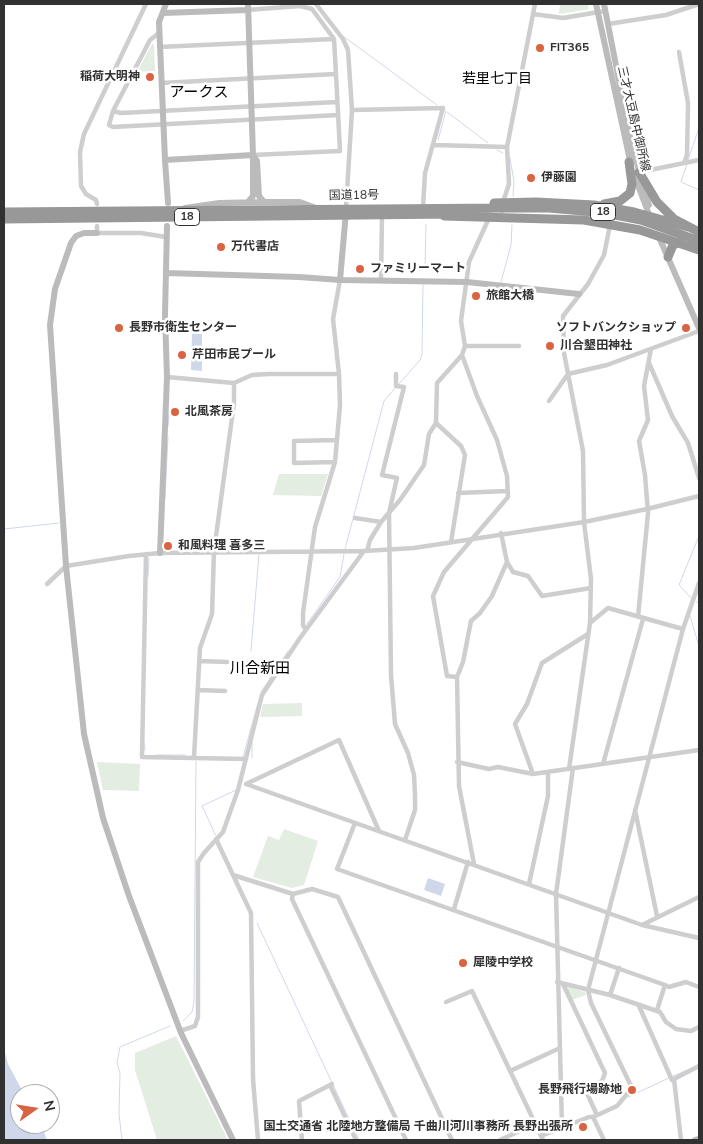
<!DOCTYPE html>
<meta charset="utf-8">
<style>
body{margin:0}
#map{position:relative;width:703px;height:1144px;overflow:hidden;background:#fff;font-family:"Nunito Sans",sans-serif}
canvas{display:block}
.frame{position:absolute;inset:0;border:5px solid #313131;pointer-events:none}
.north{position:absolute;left:10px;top:1084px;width:50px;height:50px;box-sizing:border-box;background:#fff;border:1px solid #adadad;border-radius:50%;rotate:77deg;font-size:14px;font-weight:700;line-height:20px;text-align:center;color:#313131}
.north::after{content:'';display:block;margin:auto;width:18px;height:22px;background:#da6342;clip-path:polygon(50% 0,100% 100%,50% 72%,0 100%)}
</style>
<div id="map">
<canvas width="703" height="1144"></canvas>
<div class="frame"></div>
<div class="north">N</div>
</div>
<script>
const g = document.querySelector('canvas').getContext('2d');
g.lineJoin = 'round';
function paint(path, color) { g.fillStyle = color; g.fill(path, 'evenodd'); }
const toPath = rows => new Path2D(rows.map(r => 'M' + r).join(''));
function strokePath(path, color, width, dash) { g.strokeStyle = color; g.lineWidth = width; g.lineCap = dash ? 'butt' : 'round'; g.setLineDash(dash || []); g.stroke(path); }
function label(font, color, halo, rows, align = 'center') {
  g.font = font + ' "Nunito Sans","Noto Sans JP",sans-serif'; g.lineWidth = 5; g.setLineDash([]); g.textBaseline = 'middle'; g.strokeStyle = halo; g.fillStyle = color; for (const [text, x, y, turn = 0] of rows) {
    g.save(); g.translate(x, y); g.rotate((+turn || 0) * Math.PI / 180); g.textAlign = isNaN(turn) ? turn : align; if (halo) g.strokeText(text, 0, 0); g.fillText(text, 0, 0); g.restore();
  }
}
const green = toPath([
 [560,4,588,4,589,9,559,14],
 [152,44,154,44,155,71,137,72],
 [279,474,328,474,321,496,273,495],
 [302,703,302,716,260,717,263,704],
 [97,762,140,764,139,791,103,790],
 [284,829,318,841,304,885,292,888,253,877,268,836,279,840],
 [568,987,585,992,586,995,572,1000,567,989],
 [176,1036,228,1140,157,1140,135,1070,135,1053]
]);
const water = toPath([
 [192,334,202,334,202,371,191,370],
 [428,878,445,884,441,896,424,890],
 [4,1049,8,1064,24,1094,20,1094,20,1124,41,1124,47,1140,4,1140]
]);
const stream = toPath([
 [343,36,437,105],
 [447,112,488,143],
 [438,140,446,111],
 [497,150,503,153],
 [510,158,514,182,513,196],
 [688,160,699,128],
 [687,164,681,182,699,190],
 [425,267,426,224],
 [501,282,511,245,512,225],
 [399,384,420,360,422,354,423,285],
 [168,426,169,415],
 [165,498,168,437],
 [4,529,59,523],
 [345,549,384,401,396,387],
 [148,577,149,558],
 [692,599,679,585,699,536],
 [696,601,699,604],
 [690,616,699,646],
 [307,624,340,577,344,554],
 [251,651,259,554],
 [261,692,288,651],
 [144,742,145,750],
 [156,755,185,755],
 [243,757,258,703],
 [252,758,252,742],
 [216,836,202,806,236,790],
 [257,923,359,1140],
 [183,1021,192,1012,194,1002,196,761],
 [673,1076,690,1069],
 [628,1097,669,1078],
 [122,1140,119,1114,120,1073,117,1063,120,1047,170,1026]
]);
const street = toPath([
 [316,4,343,39,348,50,352,110,346,208],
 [247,10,300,6,312,9,334,39,336,74],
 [533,14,563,18,605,11],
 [608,24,666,15,699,4],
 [159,47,334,39],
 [679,52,688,103,687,155,684,163],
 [161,83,336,74,340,151,253,155],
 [337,102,121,113,113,111,109,125,113,127,338,115],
 [352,110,443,108,425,173,423,207],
 [113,111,150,40,159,33],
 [434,145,507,147,509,184,503,202],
 [507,147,535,4],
 [640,172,699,160],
 [97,204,96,200,86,194,81,186,80,152,84,134,146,4],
 [97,226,97,233,141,233,166,237],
 [381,281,382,216],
 [465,346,519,346],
 [649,363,672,416,688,443,699,478],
 [396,374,396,386,404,387,382,475,397,478,389,513,391,675,395,724,408,753,414,775,415,795,415,810,405,840],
 [167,377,234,383,234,403,214,551,212,614,200,648,194,757],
 [234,383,252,375,268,374,339,374],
 [549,401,568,374,607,365,699,331],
 [436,423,461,446,465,455,451,542],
 [335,462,294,463,294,441,336,440],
 [458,493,507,491],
 [355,518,381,522],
 [367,551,370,540,381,522,400,500,424,465,429,434,436,423,437,383,462,355,465,346,461,321,469,262,489,218],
 [146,554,142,757,246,759],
 [507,562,513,572,528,576,542,596,591,588],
 [47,584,66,566,129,556,160,553,364,551,414,548,584,522,647,509,699,496],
 [638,617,648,513,645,475,639,441,648,420,644,386,651,349],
 [590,623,608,608,683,629],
 [306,630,303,625,303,613,315,527,335,462,340,405,339,374,333,319,340,280],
 [200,661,227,662],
 [457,677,447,676,433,596,444,572,508,497,507,476,497,440,477,396,462,355],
 [198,690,225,691],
 [457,762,489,769,498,767,533,774,699,750],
 [603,764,643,619],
 [569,769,590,623,591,579,584,522,583,451,564,353,563,316,588,284,604,255,610,225],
 [533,774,515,724,527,704,542,663,588,634],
 [246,784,642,925,699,938],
 [246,784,339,740,379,831],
 [635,810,657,916],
 [355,823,337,869,665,985,669,987,686,982,699,987],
 [216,839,251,913,253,1079,258,1140],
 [474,864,459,786,457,677,463,662,471,621,480,613,492,596,507,562,501,533],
 [233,875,293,894,312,889,338,897,452,1140],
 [529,884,548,796,548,772],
 [293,894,292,899,406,1140],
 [454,909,468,862],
 [642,925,699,897],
 [557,982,610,995,660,1012,666,1022,676,1029,691,1031,699,1027],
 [563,984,605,1073,602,1081,585,1089,597,1115],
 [610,995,619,968],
 [446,1002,472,991,543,1140],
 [639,1006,672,1080,674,1079,681,1140],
 [657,1010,665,985],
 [180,1031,195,1026,198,1017,198,862,204,853,223,832,238,790,262,695,300,638,364,551],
 [510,1071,560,1048],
 [674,1079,699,1066],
 [330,1085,356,1140],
 [562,1127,556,894,573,768],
 [541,1136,589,1117,593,1117],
 [302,1140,299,1101,332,1084],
 [500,1140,535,1124],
 [604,1140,593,1117,617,1106,632,1088,591,1003,588,990,683,629,699,583]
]);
const secondary = toPath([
 [248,4,253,155,253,196,248,202],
 [596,4,631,165],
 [604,4,631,142,649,205],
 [163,13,247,10],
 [253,155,257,161,259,196,264,202],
 [165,160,159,22,166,4],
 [634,175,650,217],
 [168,203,165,160,253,155],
 [185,208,219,203,264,202,300,202,316,208],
 [97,233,84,233,76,236,71,243,55,289,50,325,66,566,84,734,103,818,129,896,181,1033,233,1140],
 [658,235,699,328],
 [166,273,299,277,340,280,467,282,579,294],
 [340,280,346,212],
 [160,553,167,377,165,315,167,226],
 [695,1140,699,1139]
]);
const highway = toPath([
 [639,172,657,202,674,219,699,232],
 [494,203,536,202,594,205,634,212,688,227],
 [604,204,620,201,630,193,632,184,629,162],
 [4,212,502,208],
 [444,216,584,220,640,230,699,250],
 [4,219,449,214],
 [668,257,673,245,680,242]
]);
const highwayBridge = toPath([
 [502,208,549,208,605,213,641,220,699,241]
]);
const markers = [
 [540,48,5,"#da6342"],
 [150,77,5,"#da6342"],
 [531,178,5,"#da6342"],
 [221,247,5,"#da6342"],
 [360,269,5,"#da6342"],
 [476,296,5,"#da6342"],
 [119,328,5,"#da6342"],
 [686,328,5,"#da6342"],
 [550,346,5,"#da6342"],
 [182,355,5,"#da6342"],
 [175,412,5,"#da6342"],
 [168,546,5,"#da6342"],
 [463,963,5,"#da6342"],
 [632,1090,5,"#da6342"],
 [583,1127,5,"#da6342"]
];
const shields = [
 [603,212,25],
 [187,217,25]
];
const shieldNames = [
 ["18",603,212],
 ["18",187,217]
];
const poiNames = [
 ["FIT365",550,48],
 ["稲荷大明神",140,77,"right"],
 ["伊藤園",541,178],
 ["万代書店",231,247],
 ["ファミリーマート",370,269],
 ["旅館大橋",486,296],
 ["長野市衛生センター",129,328],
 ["ソフトバンクショップ",676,328,"right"],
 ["川合墾田神社",560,346],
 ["芹田市民プール",192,355],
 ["北風茶房",185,412],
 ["和風料理 喜多三",178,546],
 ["犀陵中学校",473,963],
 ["長野飛行場跡地",622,1090,"right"],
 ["国土交通省 北陸地方整備局 千曲川河川事務所 長野出張所",573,1127,"right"]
];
const streetNames = [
 ["三才大豆島中御所線",633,119,77],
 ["国道18号",354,196,-1]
];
const neighbourhoodNames = [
 ["若里七丁目",497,80]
];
const quarterNames = [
 ["アークス",199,93],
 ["川合新田",260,669]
];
paint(green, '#e4ede1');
paint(water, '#cfd8eb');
strokePath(stream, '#cfd8eb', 1);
strokePath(street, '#cecece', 4.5);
strokePath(secondary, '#bbb', 6);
strokePath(highway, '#989898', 9);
strokePath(highwayBridge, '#989898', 9);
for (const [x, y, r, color] of markers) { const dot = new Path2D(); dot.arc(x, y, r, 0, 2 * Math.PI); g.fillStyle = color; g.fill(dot); strokePath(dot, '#fff', 2); }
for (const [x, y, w] of shields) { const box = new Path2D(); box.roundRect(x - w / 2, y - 8.5, w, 17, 4); g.fillStyle = '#fff'; g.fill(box); strokePath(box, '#313131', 1); }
label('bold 11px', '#313131', null, shieldNames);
label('bold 12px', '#313131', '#fff', poiNames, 'left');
label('12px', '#313131', '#fff', streetNames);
label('14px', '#000', '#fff', neighbourhoodNames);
label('15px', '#000', '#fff', quarterNames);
</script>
